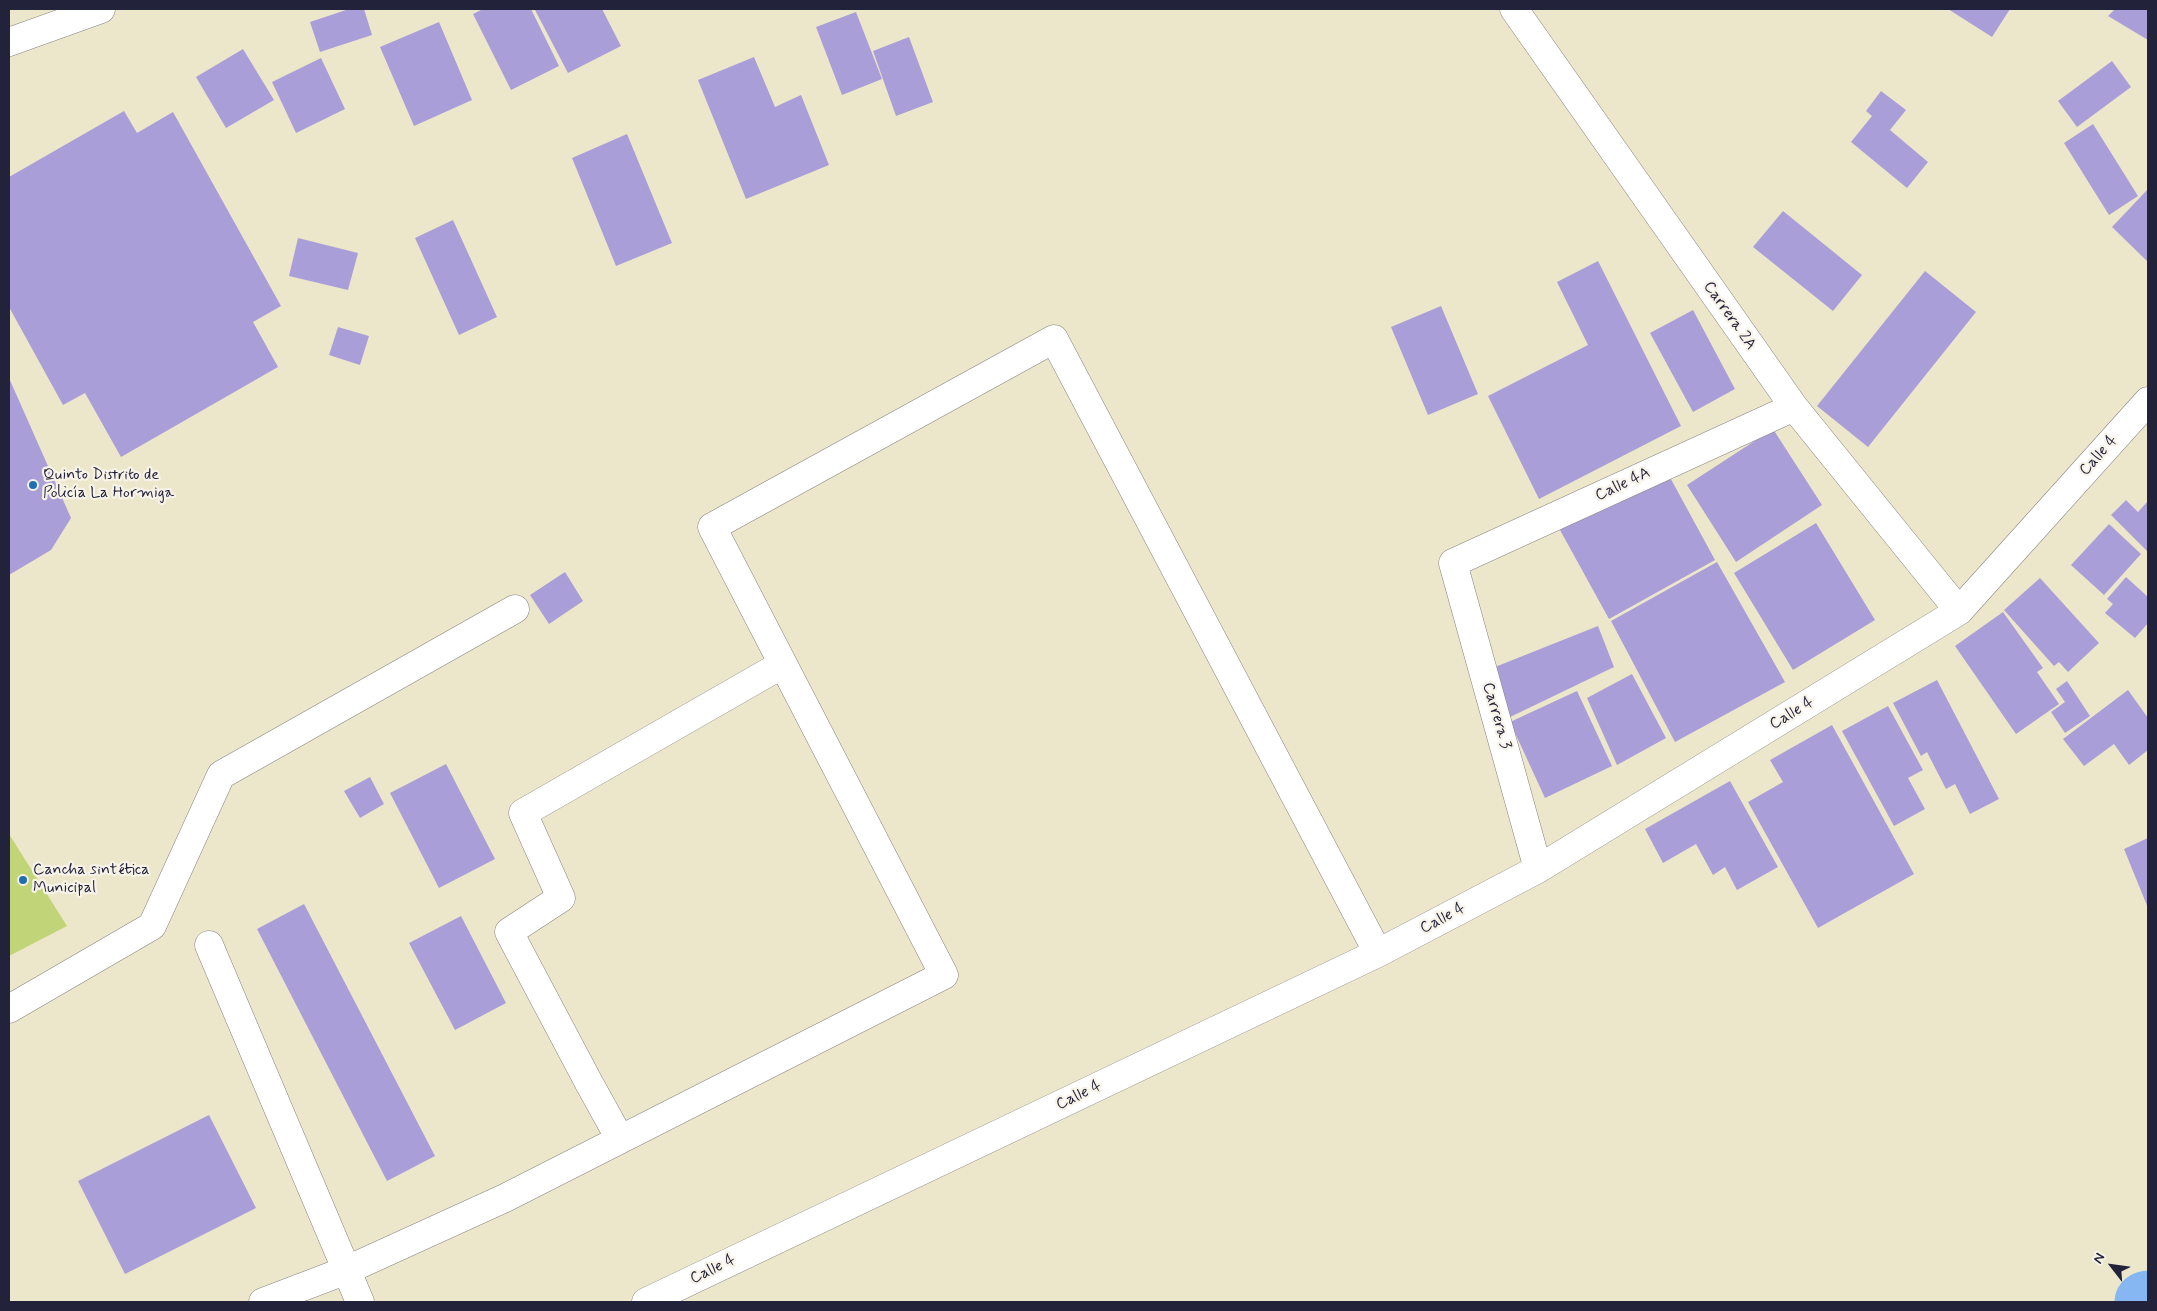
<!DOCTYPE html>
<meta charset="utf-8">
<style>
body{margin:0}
#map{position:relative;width:2157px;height:1311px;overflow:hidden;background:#ece7cb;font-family:Mynerve,sans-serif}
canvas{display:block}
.frame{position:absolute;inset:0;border:10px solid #22223b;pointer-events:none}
.north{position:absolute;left:2087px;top:1241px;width:50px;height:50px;-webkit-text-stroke:4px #f7f3e8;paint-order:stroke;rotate:300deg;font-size:14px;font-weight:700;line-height:20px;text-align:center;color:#22223b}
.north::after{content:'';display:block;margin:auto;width:18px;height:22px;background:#22223b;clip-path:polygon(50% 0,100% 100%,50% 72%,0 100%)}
</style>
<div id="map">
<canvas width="2157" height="1311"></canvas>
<div class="frame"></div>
<div class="north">N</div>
</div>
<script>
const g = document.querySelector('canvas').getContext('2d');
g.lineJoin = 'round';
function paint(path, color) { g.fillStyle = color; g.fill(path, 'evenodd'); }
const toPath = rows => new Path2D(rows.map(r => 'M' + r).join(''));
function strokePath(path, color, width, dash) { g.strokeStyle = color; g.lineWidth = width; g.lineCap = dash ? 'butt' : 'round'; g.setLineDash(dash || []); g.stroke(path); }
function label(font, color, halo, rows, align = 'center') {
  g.font = font + ' Mynerve,sans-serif'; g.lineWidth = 4.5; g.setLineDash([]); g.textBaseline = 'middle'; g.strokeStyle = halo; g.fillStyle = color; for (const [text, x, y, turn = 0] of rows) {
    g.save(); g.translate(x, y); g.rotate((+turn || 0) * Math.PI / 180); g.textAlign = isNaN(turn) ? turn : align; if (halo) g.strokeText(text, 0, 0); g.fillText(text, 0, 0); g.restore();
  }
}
const green = toPath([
 [9,834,67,926,9,956]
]);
const river = toPath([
 [2145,1302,2148,1301]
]);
const building = toPath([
 [349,9,364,9,372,35,320,52,310,22],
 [483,9,531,9,559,66,511,90,473,14],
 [537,9,602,9,621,46,568,73,535,10],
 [1948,9,2010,9,1992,37],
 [2115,9,2148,9,2148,40,2108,16],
 [856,12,882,79,842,95,816,27],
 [439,22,472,100,414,126,380,47],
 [909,37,933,102,896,116,873,51],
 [243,49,274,100,226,128,196,77],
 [754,57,775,107,801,95,829,165,746,199,698,80],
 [321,58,345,109,296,133,272,82],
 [2112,61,2131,87,2077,127,2058,101],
 [1881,91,1906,110,1890,130,1928,162,1907,188,1851,142,1872,116,1866,111],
 [124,111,137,133,173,112,281,306,253,322,278,367,121,457,85,393,63,405,9,307,9,177],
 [2093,124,2138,196,2109,215,2064,143],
 [627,134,672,243,616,266,572,158],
 [2148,189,2148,262,2112,227],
 [1783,211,1862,275,1833,311,1753,247],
 [453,220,497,317,459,335,415,238],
 [298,238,358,253,348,290,289,276],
 [1598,261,1681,426,1539,499,1488,396,1588,345,1557,282],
 [1925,271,1976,312,1868,447,1817,406],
 [1441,306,1478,394,1428,415,1391,327],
 [1693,310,1735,389,1693,412,1650,333],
 [338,327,369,336,360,365,329,355],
 [9,378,71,518,51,550,9,575],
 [1773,429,1822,505,1736,562,1687,485],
 [1666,470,1715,560,1609,619,1560,530],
 [2126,500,2138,512,2148,501,2148,552,2111,515],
 [1816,523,1875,620,1793,670,1734,573],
 [2109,524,2141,554,2104,595,2071,565],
 [1717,562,1785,682,1675,742,1611,621],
 [565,572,583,601,549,624,530,595],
 [2126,577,2148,597,2148,623,2135,638,2105,613,2113,604,2107,599],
 [2040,578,2099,643,2068,672,2059,662,2054,666,2004,610],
 [2003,612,2043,668,2037,672,2059,704,2016,734,1955,646],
 [1598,626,1614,667,1506,719,1490,669],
 [1632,674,1666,738,1617,765,1587,698],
 [1937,680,1999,799,1970,814,1955,784,1946,789,1927,752,1921,756,1893,703],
 [2067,681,2090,716,2065,733,2051,712,2065,702,2056,689],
 [2128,690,2148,718,2148,750,2129,765,2114,744,2084,766,2063,739],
 [1577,691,1612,766,1545,798,1510,722],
 [1888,706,1923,770,1908,778,1925,809,1894,826,1842,731],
 [1832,725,1914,874,1818,928,1748,802,1783,782,1770,760],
 [446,764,495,859,439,888,390,793],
 [370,777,384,804,360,818,344,791],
 [1730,781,1778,867,1737,890,1725,867,1713,875,1696,844,1663,863,1645,829],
 [2148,838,2148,908,2124,849],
 [304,904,435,1156,387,1181,257,929],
 [461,916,506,1003,455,1030,409,943],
 [209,1115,256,1208,125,1274,78,1181]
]);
const minor = toPath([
 [1514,9,1794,407,1959,611],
 [9,42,101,9],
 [1538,869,1453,563,1794,407],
 [209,945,360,1302],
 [9,1009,152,926,221,775,515,609],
 [620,1139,589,1083,509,932,561,898,523,813,783,664],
 [263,1302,347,1270,505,1198,944,975,712,527,1054,339,1378,953],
 [646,1302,1378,953,1538,869,1959,611,2148,401]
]);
const markers = [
 [33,485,5,"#1f6fb2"],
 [23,880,5,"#1f6fb2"]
];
const streetNames = [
 ["Carrera 2A",1729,316,55],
 ["Calle 4",2099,456,-48],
 ["Calle 4A",1623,485,-25],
 ["Calle 4",1792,714,-31],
 ["Carrera 3",1496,716,74],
 ["Calle 4",1443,919,-28],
 ["Calle 4",1079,1096,-26],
 ["Calle 4",713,1270,-26]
];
const poiNames = [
 ["Quinto Distrito de",43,476],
 ["Policía La Hormiga",43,494],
 ["Cancha sintética",33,871],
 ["Municipal",33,889]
];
paint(green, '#c1d477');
strokePath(river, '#86b7f2', 61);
paint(building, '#aa9ed8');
strokePath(minor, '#878483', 29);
strokePath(minor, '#fff', 28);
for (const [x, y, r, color] of markers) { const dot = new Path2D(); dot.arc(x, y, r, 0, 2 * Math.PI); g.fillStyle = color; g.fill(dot); strokePath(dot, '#f7f3e8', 2); }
label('16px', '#22223b', '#f7f3e8', streetNames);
label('16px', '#22223b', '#f7f3e8', poiNames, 'left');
</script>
